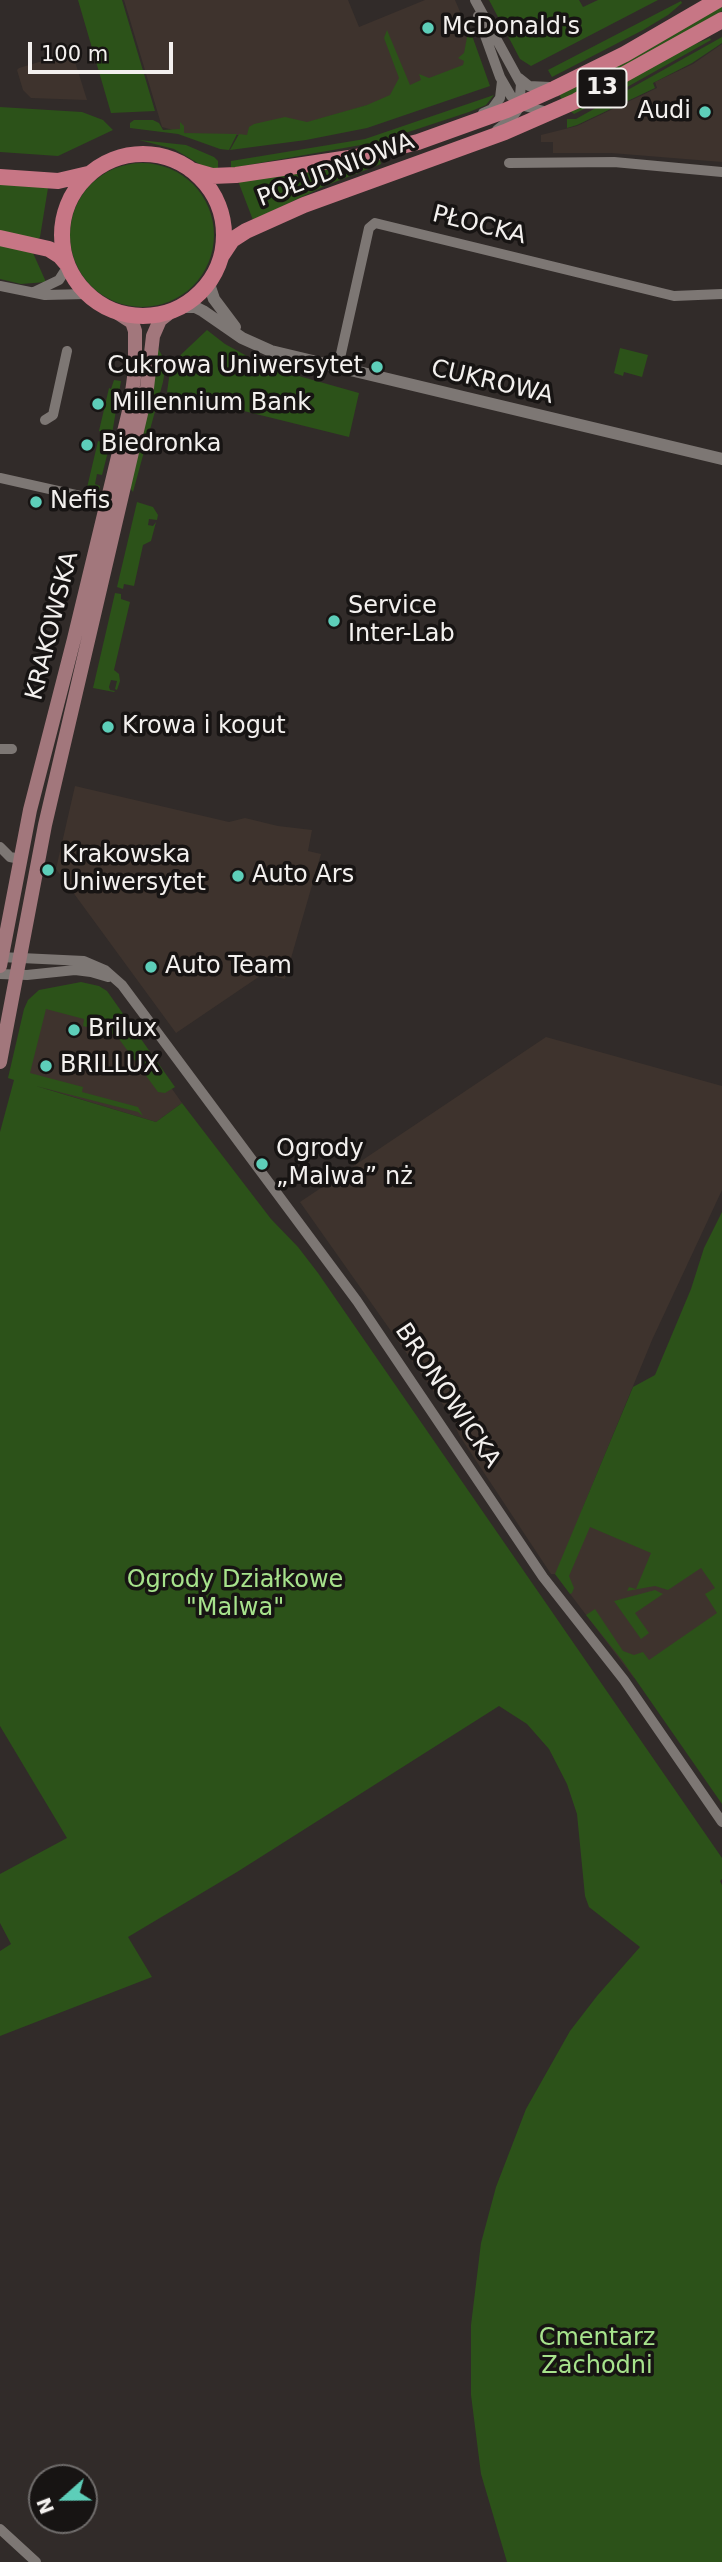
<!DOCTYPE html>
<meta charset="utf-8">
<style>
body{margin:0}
#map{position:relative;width:722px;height:2562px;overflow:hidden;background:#312b29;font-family:"DejaVu Sans",sans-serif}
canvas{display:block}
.north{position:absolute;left:28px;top:2464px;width:70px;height:70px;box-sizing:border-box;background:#171413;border:2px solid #6f6c6b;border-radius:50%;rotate:249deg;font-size:19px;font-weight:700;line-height:28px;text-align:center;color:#f3f0ee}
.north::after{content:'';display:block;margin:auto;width:24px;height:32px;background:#5dceb9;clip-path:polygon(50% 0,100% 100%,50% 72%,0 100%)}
.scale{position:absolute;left:28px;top:42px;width:145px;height:32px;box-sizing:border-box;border:4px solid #f3f0ee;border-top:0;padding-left:9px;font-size:21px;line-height:24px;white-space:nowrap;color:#f3f0ee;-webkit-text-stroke:5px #171413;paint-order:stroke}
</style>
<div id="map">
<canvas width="722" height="2562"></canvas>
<div class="north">N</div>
<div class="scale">100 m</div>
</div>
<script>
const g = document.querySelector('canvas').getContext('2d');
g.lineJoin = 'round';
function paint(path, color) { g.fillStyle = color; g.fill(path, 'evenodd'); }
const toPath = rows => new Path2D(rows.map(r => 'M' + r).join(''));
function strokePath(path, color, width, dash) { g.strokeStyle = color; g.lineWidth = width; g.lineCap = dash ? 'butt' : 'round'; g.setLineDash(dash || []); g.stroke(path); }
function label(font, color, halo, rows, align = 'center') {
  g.font = font + ' "DejaVu Sans",sans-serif'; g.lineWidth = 7; g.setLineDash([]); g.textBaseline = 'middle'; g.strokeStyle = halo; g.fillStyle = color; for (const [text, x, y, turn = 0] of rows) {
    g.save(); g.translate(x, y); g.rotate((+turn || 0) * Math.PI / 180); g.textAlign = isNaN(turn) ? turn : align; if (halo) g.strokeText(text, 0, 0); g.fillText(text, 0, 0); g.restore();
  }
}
const built = toPath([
 [124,0,348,0,359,27,425,0,455,0,473,42,477,60,386,100,292,127,255,135,191,135,162,127],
 [722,44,722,162,611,153,553,153,553,142,541,142,541,135,577,126,657,88,655,82,693,64],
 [72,52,87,100,31,98,23,90,17,70,19,68],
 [75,786,229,822,245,818,278,826,312,830,308,851,321,854,285,979,263,974,176,1033,56,869],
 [102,990,182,1103,156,1122,14,1079,35,996],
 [546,1037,722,1086,722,1190,652,1340,582,1510,722,1570,722,1617,634,1678,555,1574,551,1574,459,1435,456,1428,458,1426,300,1202]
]);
const green = toPath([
 [78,0,122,0,155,111,111,113],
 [489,0,579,0,583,7,598,0,658,0,531,66,520,59],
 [681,1,682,3,668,15,643,30,552,77,548,70],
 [722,4,722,11,636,61,562,100,559,94],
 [469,27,490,86,367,128,306,140,230,150,239,134,247,135,249,127,254,124,285,117,307,122,367,105,390,95,399,78,384,38,387,30,410,85,421,80,419,74,429,78,463,65,464,61,458,58,464,53],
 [722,37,722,43,692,63,653,83,655,88,577,125,567,128,567,119,576,119],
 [710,38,711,40,620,91,574,114,569,110,683,49],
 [494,95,486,105,469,112,378,142,231,168,231,161,365,139],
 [0,107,82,112,103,120,113,130,58,156,0,152],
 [134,120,153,120,159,123,163,130,180,129,180,122,184,126,184,133,237,134,229,150,220,149,178,134,130,128,130,123],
 [139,140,186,145,214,157,218,161,218,169,201,165,174,149],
 [380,160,381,164,325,186,253,220,238,181],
 '70 235a72 72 0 1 1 144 0a72 72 0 1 1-144 0Z',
 [0,183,48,188,40,237,36,241,0,233],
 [0,245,33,253,46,282,21,284,0,279],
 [207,330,225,344,267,367,359,393,349,437,167,392,171,364],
 [158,348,166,363,163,382,133,492,130,488],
 [620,348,648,355,642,377,624,372,623,376,614,373],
 [114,380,121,381,112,434,99,431,109,388,111,389],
 [98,441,110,444,102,475,97,474,95,484,100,486,98,495,86,492],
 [137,502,153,507,158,515,157,520,149,519,148,525,153,526,156,522,151,541,143,545,134,586,124,584,123,589,117,587],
 [115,593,121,594,121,599,130,602,114,670,119,674,120,681,117,690,115,689,117,681,111,680,109,687,110,690,115,691,114,692,93,688],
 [81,982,99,986,107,991,175,1087,165,1093,158,1092,116,1035,83,1026,84,1019,46,1009,30,1073,83,1087,82,1092,138,1107,143,1116,138,1112,36,1086,156,1122,182,1103,271,1219,298,1247,318,1273,722,1858,722,1879,720,1881,722,1885,722,2562,507,2562,481,2474,471,2395,471,2325,481,2243,496,2187,526,2109,570,2031,597,1996,640,1947,589,1907,585,1896,577,1814,567,1784,549,1749,527,1724,499,1706,237,1872,128,1937,152,1977,0,2036,0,1951,11,1944,0,1923,0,1874,67,1838,0,1726,0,1132,14,1080,8,1078,24,1009,28,1000,39,990],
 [722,1212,722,1804,622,1660,586,1615,595,1609,623,1651,634,1655,643,1652,649,1660,717,1613,705,1594,715,1588,701,1568,668,1590,655,1586,627,1591,629,1587,636,1589,651,1553,590,1527,569,1576,574,1588,572,1593,570,1594,555,1574,633,1387,655,1375,691,1289,704,1248],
 [655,1590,663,1594,635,1613,649,1633,641,1639,614,1601]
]);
const minor = toPath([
 [475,0,521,84,519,108,512,118,497,130],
 [478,16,500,77,511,96,524,106,548,112],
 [519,78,529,86,550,87],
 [483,113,492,109,500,98,502,81],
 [509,163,614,162,722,172],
 [0,286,45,295,86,294],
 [34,292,59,280,68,266],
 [338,367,369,228,375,223,674,296,722,294],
 [45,420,53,415,67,351],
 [0,478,107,502],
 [0,749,12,749],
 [0,847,10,857,20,859],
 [0,957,84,961,105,970,122,985,357,1301,543,1577,624,1680,722,1822],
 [0,974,27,975,75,970,91,972,108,977],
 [0,2529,36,2562]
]);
const tertiary = toPath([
 [211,280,210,287,214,299,235,327],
 [181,307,195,307,203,311,242,338,271,351,722,459]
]);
const secondary = toPath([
 [0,966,30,810,74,639,130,407,135,370,135,331,132,322,118,313],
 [0,1062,45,825,147,388,153,336,160,320,169,313]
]);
const primary = toPath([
 '62 235a81 81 0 1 1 162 0a81 81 0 1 1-162 0Z',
 [191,170,212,176,236,175,356,157,418,142,507,110,554,89,625,54,718,0],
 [0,177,58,181,88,174],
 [0,238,49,249,60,256,66,263],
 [222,255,232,240,246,231,304,205,505,132,576,101,722,20]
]);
const markers = [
 [428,28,7,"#5dceb9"],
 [705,112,7,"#5dceb9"],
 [377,367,7,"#5dceb9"],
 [98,404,7,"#5dceb9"],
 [87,445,7,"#5dceb9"],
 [36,502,7,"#5dceb9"],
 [334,621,7,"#5dceb9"],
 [108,727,7,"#5dceb9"],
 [48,870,7,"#5dceb9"],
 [238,876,7,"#5dceb9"],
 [151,967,7,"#5dceb9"],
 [74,1030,7,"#5dceb9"],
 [46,1066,7,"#5dceb9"],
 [262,1164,7,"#5dceb9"]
];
const shields = [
 [602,88,49]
];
const shieldNames = [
 ["13",602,88]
];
const poiNames = [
 ["McDonald's",442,28],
 ["Audi",691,112,"right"],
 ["Cukrowa Uniwersytet",363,367,"right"],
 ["Millennium Bank",112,404],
 ["Biedronka",101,445],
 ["Nefis",50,502],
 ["Service",348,607],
 ["Inter-Lab",348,635],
 ["Krowa i kogut",122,727],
 ["Krakowska",62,856],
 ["Uniwersytet",62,884],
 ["Auto Ars",252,876],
 ["Auto Team",165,967],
 ["Brilux",88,1030],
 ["BRILLUX",60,1066],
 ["Ogrody",276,1150],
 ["„Malwa” nż",276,1178]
];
const streetNames = [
 ["POŁUDNIOWA",336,171,-21],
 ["PŁOCKA",479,226,14],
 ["CUKROWA",492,383,13],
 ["KRAKOWSKA",53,626,-76],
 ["BRONOWICKA",447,1396,56]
];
const parkNames = [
 ["Ogrody Działkowe",235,1581],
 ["\"Malwa\"",235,1609],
 ["Cmentarz",597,2339],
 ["Zachodni",597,2367]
];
paint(built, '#3e332d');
paint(green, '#2c5219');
strokePath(minor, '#7d7774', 10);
strokePath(tertiary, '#7d7774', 12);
strokePath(secondary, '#a2777c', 14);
strokePath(primary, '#c77685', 16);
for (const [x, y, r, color] of markers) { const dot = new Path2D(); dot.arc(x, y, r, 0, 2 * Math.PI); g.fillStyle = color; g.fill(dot); strokePath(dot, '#171413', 2.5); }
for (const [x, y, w] of shields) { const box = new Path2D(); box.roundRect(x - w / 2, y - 19.5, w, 39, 5); g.fillStyle = '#171413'; g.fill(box); strokePath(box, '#f3f0ee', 2); }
label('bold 23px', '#f3f0ee', null, shieldNames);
label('24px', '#f3f0ee', '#171413', poiNames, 'left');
label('24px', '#f3f0ee', '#171413', streetNames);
label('24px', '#a7e38c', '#171413', parkNames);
</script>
